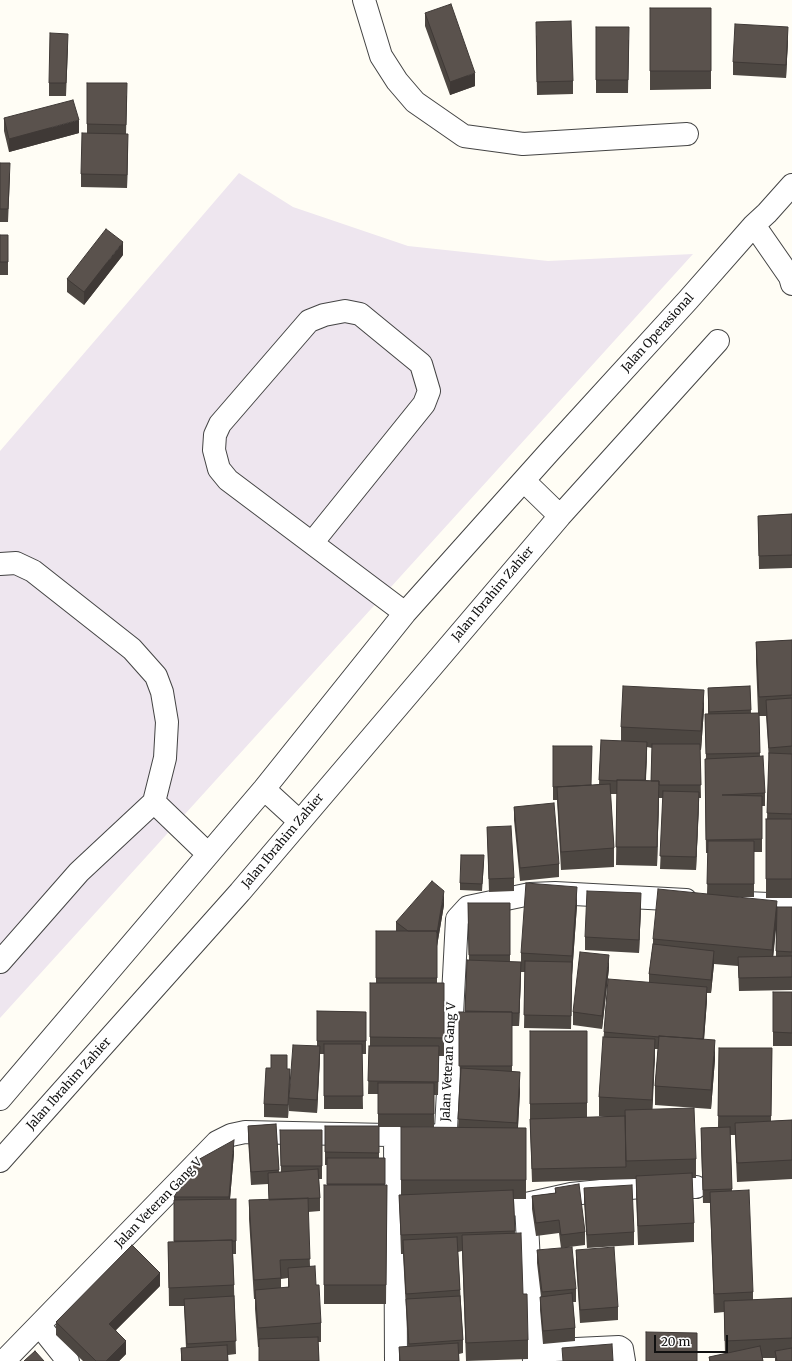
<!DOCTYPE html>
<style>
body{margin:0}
#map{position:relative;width:792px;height:1361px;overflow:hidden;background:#fffdf5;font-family:Merriweather,serif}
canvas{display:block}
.scale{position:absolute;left:654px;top:1335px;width:74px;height:18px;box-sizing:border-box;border:2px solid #111;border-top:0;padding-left:5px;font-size:12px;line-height:14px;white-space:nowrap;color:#111;-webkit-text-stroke:3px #fff;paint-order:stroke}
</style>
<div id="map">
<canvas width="792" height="1361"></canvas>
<div class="scale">20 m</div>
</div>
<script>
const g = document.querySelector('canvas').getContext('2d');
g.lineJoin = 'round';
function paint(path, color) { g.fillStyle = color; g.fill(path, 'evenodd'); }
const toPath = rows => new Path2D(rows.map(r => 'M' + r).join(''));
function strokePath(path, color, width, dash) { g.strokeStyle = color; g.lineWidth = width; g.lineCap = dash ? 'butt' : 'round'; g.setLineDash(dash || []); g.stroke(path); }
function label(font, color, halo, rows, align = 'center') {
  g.font = font + ' Merriweather,serif'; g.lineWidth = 4; g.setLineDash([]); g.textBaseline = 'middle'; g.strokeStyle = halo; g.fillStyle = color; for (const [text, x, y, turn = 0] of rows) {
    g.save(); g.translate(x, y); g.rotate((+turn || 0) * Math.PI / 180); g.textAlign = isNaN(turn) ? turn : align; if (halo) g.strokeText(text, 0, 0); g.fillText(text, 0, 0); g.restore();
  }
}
const industrial = toPath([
 [239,173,293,207,408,246,548,261,693,254,0,1018,0,451]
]);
const minor = toPath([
 [364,0,381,56,397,81,415,102,464,136,523,144,687,134],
 [754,225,790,277,792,284],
 [524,481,560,516],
 [312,543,424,404,429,391,421,364,360,314,345,311,324,315,309,321,220,424,215,435,214,450,219,469,228,480,405,613],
 [0,564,16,563,33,571,132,649,156,676,162,692,167,722,165,758,154,802,79,872,0,962],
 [264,789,299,821],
 [154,802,207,853],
 [746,903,792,905],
 [0,1099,264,789,405,613,550,451,688,300,754,225,767,213,792,185],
 [395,1134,396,1361],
 [0,1161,240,892,560,516,718,341],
 [526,1204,534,1361],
 [485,1205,526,1204,571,1194,650,1186,696,1187],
 [394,1207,429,1207],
 [40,1326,68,1361],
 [533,1351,619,1347,622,1349,624,1361],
 [4,1361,217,1142,231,1135,245,1132,436,1136,442,1133,446,1129,457,919,468,907,530,894,555,893,686,900]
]);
const wall = toPath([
 [650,8,711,8,711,89,650,90],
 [425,13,475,86,450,95,425,26],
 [596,27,629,40,628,93,596,93],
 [536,35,573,81,573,94,537,95],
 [788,40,786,78,733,75,733,62],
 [68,47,66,96,49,96,49,83],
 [87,83,127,96,126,134,128,147,127,188,81,187,81,174,87,133],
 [4,118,79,133,9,152,4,131],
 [0,163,10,176,8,222,0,222],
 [0,235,8,235,8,275,0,275],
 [123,255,84,305,67,292,67,279],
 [792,514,792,568,759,569,758,516],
 [792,640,792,898,766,898,766,819,767,819,769,760,766,716,759,716,760,756,765,793,765,806,762,806,762,852,754,852,754,897,736,897,777,907,792,907,792,990,739,991,738,966,714,964,711,993,707,993,707,1000,704,1039,715,1059,711,1109,655,1105,655,1086,658,1049,655,1049,652,1110,696,1159,696,1178,692,1178,694,1223,694,1242,638,1245,636,1195,636,1179,532,1182,530,1123,530,1031,587,1031,587,1117,607,1117,599,1116,599,1097,604,1032,649,982,649,974,653,944,653,939,707,894,708,853,706,853,705,772,706,759,705,714,708,714,708,688,750,686,751,713,758,713,756,661,756,642],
 [776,923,776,957,773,957],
 [704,709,701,750,700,750,701,798,699,798,696,870,660,869,663,798,659,798,657,866,616,865,617,794,610,794,614,848,614,867,561,870,557,800,553,800,553,746,592,785,599,784,601,740,621,741,621,727],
 [647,747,652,748,651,781,646,780],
 [514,807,559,864,559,877,520,881,514,820],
 [487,827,514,878,514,891,489,892],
 [484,862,482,891,460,890,460,883],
 [468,903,510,903,510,962,521,962,521,953,577,905,572,975,571,1029,524,1028,525,972,521,972,519,1026,512,1026,512,1071,520,1091,518,1128,526,1128,526,1199,514,1199,515,1233,523,1294,528,1340,528,1359,466,1361,462,1251,458,1252,463,1340,463,1353,459,1354,459,1361,399,1361,399,1347,408,1347,403,1254,401,1254,399,1195,401,1195,401,1180,458,1128,460,1085,459,1012,465,1012,467,960,469,960],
 [444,905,437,946,437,983,444,983,444,1056,439,1056,438,1095,434,1095,434,1127,379,1127,379,1158,385,1158,385,1185,387,1185,386,1304,324,1304,324,1185,327,1185,327,1165,325,1165,325,1126,378,1126,378,1094,368,1094,369,1046,370,1046,370,983,376,983,376,931,396,931,396,922],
 [641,906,639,953,585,950,585,937],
 [609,968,602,1029,573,1025,573,1012],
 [773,992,792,992,792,1046,773,1046],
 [317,1011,366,1012,366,1054,362,1054,363,1109,324,1109,324,1054,320,1054,317,1113,289,1111,289,1098,317,1046],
 [719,1048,772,1048,771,1121,792,1120,792,1179,737,1182,735,1135,730,1135,732,1191,753,1292,753,1300,792,1298,792,1361,775,1361,775,1358,762,1358,763,1361,709,1361,709,1357,725,1354,724,1312,714,1313,710,1203,703,1203,701,1141,701,1128,718,1127],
 [271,1068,290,1069,288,1118,264,1117,264,1104],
 [276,1124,279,1172,281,1172,280,1130,322,1130,322,1179,319,1179,320,1198,320,1211,308,1212,310,1266,316,1285,321,1323,321,1342,318,1342,319,1361,259,1361,259,1347,258,1347,255,1309,255,1299,254,1299,249,1219,249,1200,269,1200,268,1184,251,1185,248,1139,248,1126],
 [288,1278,288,1287,281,1288,281,1279],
 [234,1153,230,1199,236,1199,236,1254,233,1254,236,1354,228,1355,228,1361,181,1361,181,1348,186,1348,184,1306,169,1306,168,1242,174,1242,174,1197],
 [555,1188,585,1232,585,1245,561,1248,559,1233,536,1236,532,1209,532,1196,555,1193],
 [584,1188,634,1232,634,1245,587,1248,584,1201],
 [537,1250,576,1289,576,1302,573,1302,575,1328,575,1341,543,1344,540,1310,540,1297,541,1297,537,1263],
 [576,1250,618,1307,618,1320,580,1323,576,1263],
 [160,1286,116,1330,126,1354,119,1361,83,1361,56,1335,56,1322]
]);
const shadedWall = toPath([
 [788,27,788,40,786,78,786,65],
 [475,73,475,86,450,95,450,82],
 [79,120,79,133,9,152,9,139],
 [128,134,128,147,127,188,127,175],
 [123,242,123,255,84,305,84,292],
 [704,690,704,709,701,750,701,731],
 [647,742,647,755,645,795,645,782],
 [659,781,659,800,657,866,657,847],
 [699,792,699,806,696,870,696,857],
 [577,887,577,905,572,975,571,1029,572,956],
 [444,891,444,905,437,946,437,997,437,933],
 [641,893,641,906,639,953,639,940],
 [777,901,777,920,772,969,772,950],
 [714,951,714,964,711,993,711,980],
 [609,955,609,968,602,1029,602,1016],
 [521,962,521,975,519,1026,519,1013],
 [707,987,707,1000,703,1053,703,1040],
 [655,1039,655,1058,652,1119,652,1100],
 [715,1040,715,1059,711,1109,711,1090],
 [320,1046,320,1059,317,1113,317,1100],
 [290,1069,290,1082,288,1118,288,1105],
 [520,1072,520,1091,517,1142,517,1123],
 [234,1140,234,1153,229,1210,229,1197],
 [160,1273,160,1286,109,1337,109,1324],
 [126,1341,126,1354,119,1361,106,1361]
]);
const building = toPath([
 [451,4,475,73,450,82,425,13,451,4],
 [650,8,711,8,711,71,650,71,650,8],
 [571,21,573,81,537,82,536,22,571,21],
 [735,24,788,27,786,65,733,62,735,24],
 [596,27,629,27,628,80,596,80,596,27],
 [50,33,68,34,66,83,49,83,50,33],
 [87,83,127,83,126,125,87,124,87,83],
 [73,100,79,120,9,139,4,118,73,100],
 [82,133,128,134,127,175,81,174,82,133],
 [0,163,10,163,8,209,0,209,0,163],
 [106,229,123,242,84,292,67,279,106,229],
 [0,235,8,235,8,262,0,262,0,235],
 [792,514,792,555,759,556,758,516,792,514],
 [792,640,792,695,759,697,756,642,792,640],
 [623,686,704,690,701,731,621,727,623,686],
 [750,686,751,710,709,712,708,688,750,686],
 [792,698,792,746,769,748,766,700,792,698],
 [759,713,760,753,706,754,705,714,759,713],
 [601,740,647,742,645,780,617,780,617,781,599,780,601,740],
 [652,744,700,744,701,785,659,785,659,781,651,781,652,744],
 [553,746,592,746,591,785,553,787,553,746],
 [769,753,792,754,792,814,767,813,769,753],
 [763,756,765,793,722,795,762,796,762,839,706,840,705,759,763,756],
 [617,780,659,781,657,847,616,847,617,780],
 [610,784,614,848,561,852,557,787,610,784],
 [663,791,699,792,696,857,660,856,663,791],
 [554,803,559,864,520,868,514,807,554,803],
 [766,819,792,819,792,879,766,879,766,819],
 [511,826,514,878,489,879,487,827,511,826],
 [708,841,754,841,754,884,707,884,708,841],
 [461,855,484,855,482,884,460,883,461,855],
 [432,881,444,891,437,933,437,931,408,931,396,922,432,881],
 [526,883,577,887,572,956,521,953,526,883],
 [658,889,777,901,772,950,653,939,658,889],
 [587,891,641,893,639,940,585,937,587,891],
 [468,903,510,903,510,955,469,955,468,903],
 [777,907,792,907,792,952,776,951,777,907],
 [376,931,437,931,437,978,376,978,376,931],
 [653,944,714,951,711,980,649,974,653,944],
 [580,952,609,955,602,1016,573,1012,580,952],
 [792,956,792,977,739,978,738,957,792,956],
 [467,960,521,962,519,1013,512,1013,512,1012,465,1011,467,960],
 [525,961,572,962,571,1016,524,1015,525,961],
 [608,979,707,987,703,1039,659,1036,659,1037,604,1032,608,979],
 [370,983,444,983,444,1038,370,1037,370,983],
 [773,992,792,992,792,1033,773,1032,773,992],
 [317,1011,366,1012,366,1041,317,1041,317,1011],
 [459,1012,512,1012,512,1066,459,1066,459,1012],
 [530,1031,587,1031,587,1103,530,1104,530,1031],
 [659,1036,715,1040,711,1090,655,1086,659,1036],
 [603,1037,655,1039,652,1100,599,1097,603,1037],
 [324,1044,362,1044,363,1096,324,1096,324,1044],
 [293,1045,320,1046,317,1100,289,1098,293,1045],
 [369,1046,439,1046,438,1082,368,1081,369,1046],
 [719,1048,772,1048,771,1116,718,1116,719,1048],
 [271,1055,287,1055,287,1069,290,1069,288,1105,264,1104,266,1068,271,1068,271,1055],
 [461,1068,520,1072,517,1123,458,1119,461,1068],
 [378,1083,434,1083,434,1114,378,1114,378,1083],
 [694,1108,696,1159,626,1161,625,1110,694,1108],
 [625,1116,626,1167,532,1169,530,1119,625,1116],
 [792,1120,792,1160,737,1163,735,1123,792,1120],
 [276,1124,279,1170,251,1172,248,1126,276,1124],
 [325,1126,379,1126,379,1153,325,1152,325,1126],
 [401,1127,526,1128,526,1180,401,1180,401,1127],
 [730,1127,732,1189,703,1190,701,1128,730,1127],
 [280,1130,322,1130,322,1166,281,1166,280,1130],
 [234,1140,229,1197,174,1197,196,1161,234,1140],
 [327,1158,385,1158,385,1184,327,1184,327,1158],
 [318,1169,320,1198,269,1200,268,1173,318,1169],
 [692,1173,694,1223,638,1226,636,1176,692,1173],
 [579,1184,585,1232,561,1235,559,1220,536,1223,532,1196,556,1193,555,1188,579,1184],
 [324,1185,387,1185,386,1285,324,1285,324,1185],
 [632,1185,634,1232,587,1235,584,1188,632,1185],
 [513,1190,515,1231,401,1235,399,1195,513,1190],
 [749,1190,753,1292,714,1294,710,1192,749,1190],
 [308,1198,310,1259,280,1260,281,1278,254,1280,249,1200,308,1198],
 [236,1199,236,1241,232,1241,232,1240,193,1241,174,1241,174,1200,236,1199],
 [521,1233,523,1294,527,1294,528,1340,466,1343,462,1235,521,1233],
 [457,1237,460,1290,406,1294,403,1240,457,1237],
 [232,1240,234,1285,169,1288,168,1242,232,1240],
 [132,1245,160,1273,109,1324,126,1341,106,1361,96,1361,56,1322,132,1245],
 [572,1247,576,1289,542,1292,537,1250,572,1247],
 [614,1247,618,1307,580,1310,576,1250,614,1247],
 [315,1266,316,1285,319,1285,321,1323,258,1328,255,1290,289,1287,288,1268,315,1266],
 [572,1293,575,1328,543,1331,540,1297,572,1293],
 [234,1296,236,1341,187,1344,184,1299,234,1296],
 [460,1296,463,1340,409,1344,406,1299,460,1296],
 [792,1298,792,1338,725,1341,724,1301,792,1298],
 [646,1332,697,1333,697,1361,646,1361,646,1332],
 [318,1337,319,1361,259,1361,259,1339,318,1337],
 [458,1343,459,1361,400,1361,399,1347,458,1343],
 [612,1344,613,1361,563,1361,562,1348,612,1344],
 [227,1345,228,1361,182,1361,181,1348,227,1345],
 [760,1346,763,1361,710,1361,709,1357,760,1346],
 [792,1348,792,1361,777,1361,775,1351,792,1348],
 [35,1351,44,1361,24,1361,35,1351]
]);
const streetNames = [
 ["Jalan Operasional",658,333,-48],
 ["Jalan Ibrahim Zahier",493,594,-50],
 ["Jalan Ibrahim Zahier",283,841,-50],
 ["Jalan Veteran Gang V",449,1062,-87],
 ["Jalan Ibrahim Zahier",69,1084,-48],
 ["Jalan Veteran Gang V",159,1203,-46]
];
paint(industrial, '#eee6ef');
strokePath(minor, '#444', 24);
strokePath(minor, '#fff', 22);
paint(wall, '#4d4742');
paint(shadedWall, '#3f3936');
paint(building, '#5a524d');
strokePath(building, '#3f3936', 1);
label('12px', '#111', '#fff', streetNames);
</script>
